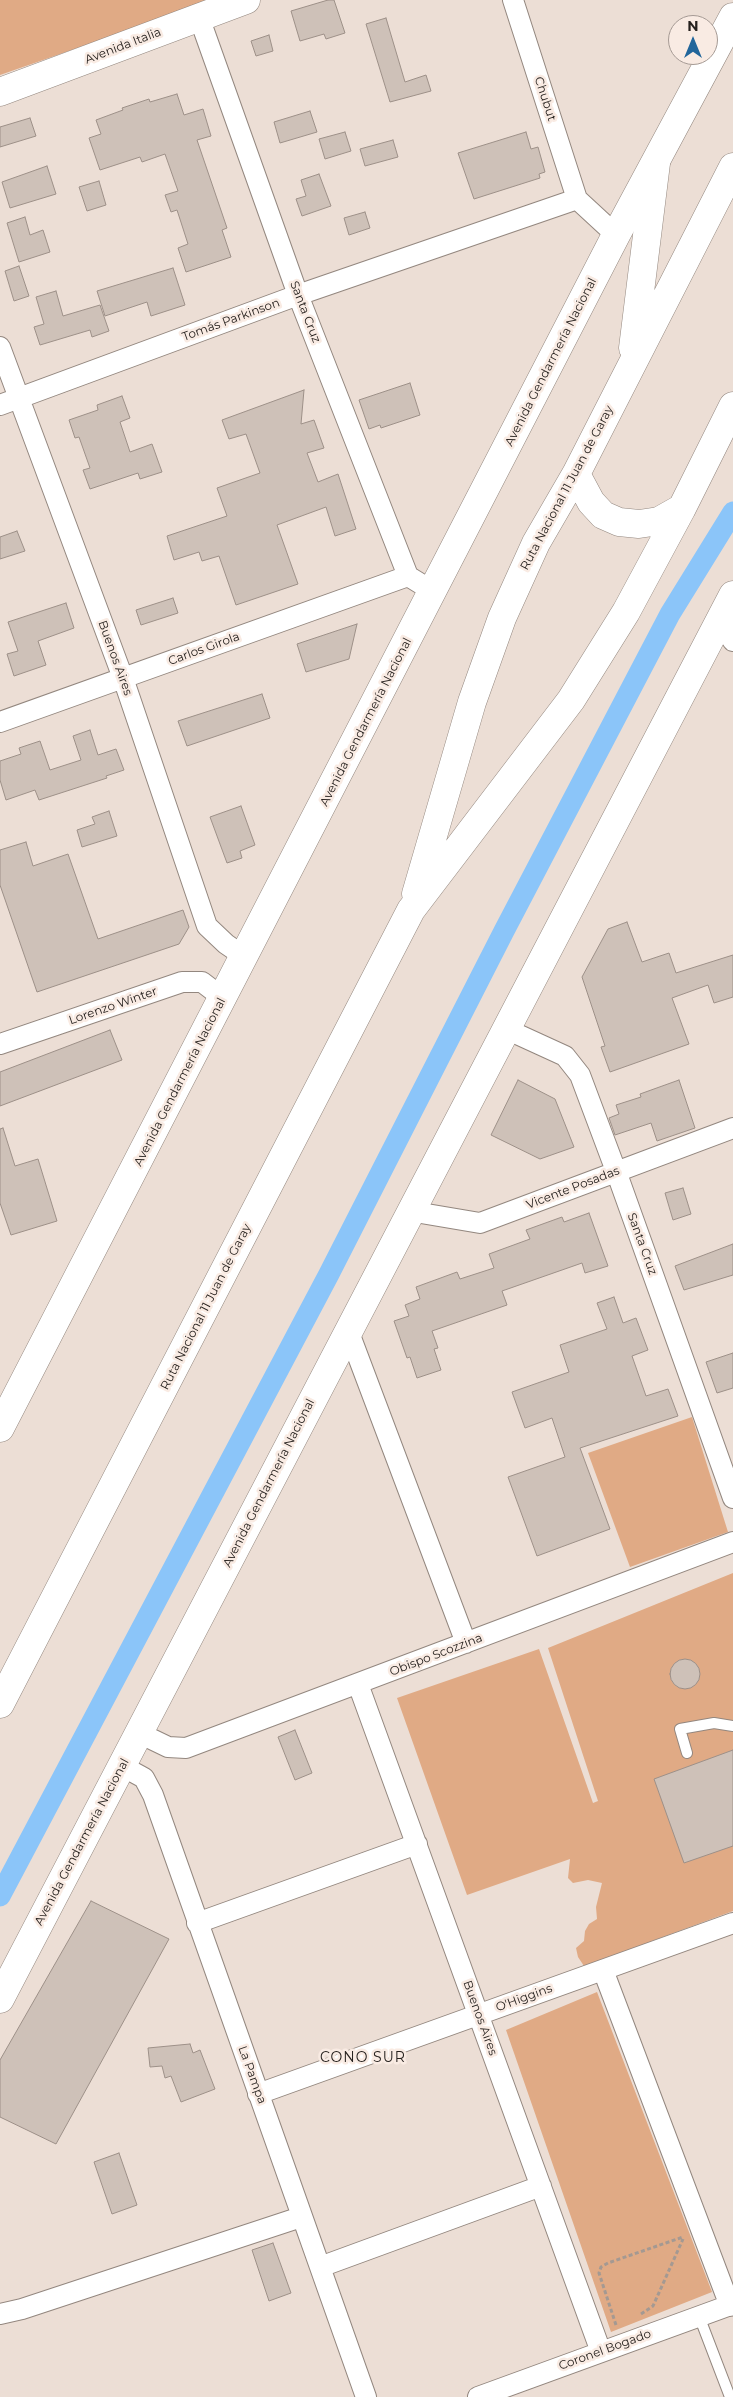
<!DOCTYPE html>
<meta charset="utf-8">
<style>
body{margin:0}
#map{position:relative;width:733px;height:2397px;overflow:hidden;background:#ecded5;font-family:Montserrat,sans-serif}
canvas{display:block}
.north{position:absolute;left:668px;top:15px;width:50px;height:50px;box-sizing:border-box;background:#f9ebe3;border:1px solid #a59a94;border-radius:50%;rotate:0deg;font-size:14px;font-weight:700;line-height:20px;text-align:center;color:#26211e}
.north::after{content:'';display:block;margin:auto;width:18px;height:22px;background:#22669b;clip-path:polygon(50% 0,100% 100%,50% 72%,0 100%)}
</style>
<div id="map">
<canvas width="733" height="2397"></canvas>
<div class="north">N</div>
</div>
<script>
const g = document.querySelector('canvas').getContext('2d');
g.lineJoin = 'round';
function paint(path, color) { g.fillStyle = color; g.fill(path, 'evenodd'); }
const toPath = rows => new Path2D(rows.map(r => 'M' + r).join(''));
function strokePath(path, color, width, dash) { g.strokeStyle = color; g.lineWidth = width; g.lineCap = dash ? 'butt' : 'round'; g.setLineDash(dash || []); g.stroke(path); }
function label(font, color, halo, rows, align = 'center') {
  g.font = font + ' Montserrat,sans-serif'; g.lineWidth = 5; g.setLineDash([]); g.textBaseline = 'middle'; g.strokeStyle = halo; g.fillStyle = color; for (const [text, x, y, turn = 0] of rows) {
    g.save(); g.translate(x, y); g.rotate((+turn || 0) * Math.PI / 180); g.textAlign = isNaN(turn) ? turn : align; if (halo) g.strokeText(text, 0, 0); g.fillText(text, 0, 0); g.restore();
  }
}
const green = toPath([
 [0,0,215,0,0,75],
 [692,1417,728,1532,630,1567,588,1453],
 [733,1573,733,1911,652,1941,646,1951,584,1966,578,1957,576,1948,584,1941,585,1931,589,1924,597,1919,596,1907,602,1883,588,1880,573,1883,568,1878,570,1859,467,1895,397,1698,539,1649,593,1803,598,1801,548,1648],
 [597,1992,712,2292,611,2332,506,2030]
]);
const canal = toPath([
 [0,1896,329,1274,504,931,670,614,733,512]
]);
const building = toPath([
 [328,0,334,0,345,33,326,39,324,34,300,41,291,11,328,0],
 [386,18,405,82,426,75,431,91,390,102,366,24,386,18],
 [269,35,273,51,256,56,251,41,269,35],
 [177,94,184,115,203,109,211,136,197,140,227,228,222,230,231,257,186,272,178,248,188,244,177,210,171,212,165,195,178,191,165,154,142,162,140,157,100,170,89,138,101,134,96,120,123,110,122,108,149,99,150,102,177,94],
 [310,111,317,132,280,143,274,122,310,111],
 [30,118,36,136,0,147,0,127,30,118],
 [345,132,351,151,325,159,319,139,345,132],
 [526,132,531,149,538,147,545,172,539,174,540,178,474,199,458,153,526,132],
 [393,140,398,157,365,166,360,149,393,140],
 [47,166,56,194,10,208,2,182,47,166],
 [319,174,331,206,302,216,296,199,306,196,301,180,319,174],
 [99,181,106,205,87,211,79,187,99,181],
 [365,212,370,228,349,235,344,218,365,212],
 [25,217,30,235,43,230,50,252,19,262,7,223,25,217],
 [19,266,29,296,14,301,5,271,19,266],
 [173,268,185,305,151,316,147,302,105,316,97,291,173,268],
 [56,291,63,316,100,305,109,331,92,337,90,330,40,345,34,327,44,324,36,297,56,291],
 [410,383,420,415,381,428,380,425,369,429,359,400,410,383],
 [304,390,301,424,314,420,324,448,307,453,318,482,338,474,356,529,335,536,326,507,277,525,298,584,236,605,219,556,202,561,199,552,174,560,167,536,227,516,217,488,260,473,246,434,229,439,222,420,304,390],
 [122,396,130,418,120,422,130,452,152,444,162,472,140,479,138,473,90,489,83,470,90,468,79,437,75,438,69,420,98,410,97,405,122,396],
 [17,531,25,551,0,559,0,537,17,531],
 [173,598,178,613,141,625,136,610,173,598],
 [66,603,74,628,38,641,46,665,14,676,7,654,18,651,8,622,66,603],
 [357,624,349,659,306,672,297,644,357,624],
 [262,694,270,718,187,746,178,721,262,694],
 [90,730,98,755,116,749,124,770,106,776,107,778,39,800,35,790,6,800,0,780,0,761,21,754,19,748,40,741,50,770,81,760,73,736,90,730],
 [241,806,255,845,240,851,242,858,227,863,210,817,241,806],
 [109,811,117,836,82,847,77,830,95,824,92,817,109,811],
 [26,842,33,866,68,854,98,939,183,910,189,927,179,944,37,992,0,885,0,850,26,842],
 [627,922,642,962,669,953,676,973,733,955,733,997,714,1003,708,985,672,998,689,1044,610,1072,601,1047,605,1046,582,977,608,929,627,922],
 [110,1030,122,1060,0,1106,0,1072,110,1030],
 [518,1080,555,1099,574,1147,540,1159,491,1135,518,1080],
 [679,1080,695,1128,657,1141,651,1123,615,1135,609,1118,619,1114,616,1105,641,1097,640,1094,679,1080],
 [3,1128,15,1166,38,1159,57,1221,11,1235,0,1203,0,1129,3,1128],
 [683,1188,691,1214,673,1220,665,1193,683,1188],
 [589,1213,608,1266,585,1273,582,1263,502,1291,507,1305,432,1331,438,1348,434,1349,441,1370,417,1378,410,1357,407,1358,394,1321,409,1316,405,1305,420,1299,416,1287,457,1272,460,1279,494,1268,489,1254,530,1239,526,1230,562,1217,564,1222,589,1213],
 [733,1244,733,1275,684,1290,675,1266,733,1244],
 [614,1297,623,1323,636,1318,648,1350,632,1356,646,1396,668,1389,678,1416,580,1448,610,1529,537,1556,508,1477,565,1457,552,1418,525,1428,512,1392,569,1372,560,1345,607,1329,597,1303,614,1297],
 [733,1353,733,1388,717,1393,706,1362,733,1353],
 '670 1674a15 15 0 1 1 30 0a15 15 0 1 1-30 0Z',
 [295,1730,312,1773,295,1780,278,1737,295,1730],
 [733,1750,733,1846,684,1863,654,1779,733,1750],
 [91,1901,169,1939,56,2144,0,2117,0,2060,91,1901],
 [190,2044,193,2053,200,2050,215,2089,181,2102,171,2076,165,2078,162,2066,150,2067,148,2048,190,2044],
 [119,2153,137,2205,112,2214,94,2162,119,2153],
 [273,2243,291,2293,269,2301,252,2250,273,2243]
]);
const path = toPath([
 [641,2314,653,2306,683,2239],
 [616,2325,599,2273,601,2267,608,2263,683,2237]
]);
const lane = toPath([
 [687,1753,680,1729,714,1723,733,1726],
 [699,2316,730,2397]
]);
const street = toPath([
 [513,0,577,199,616,235],
 [199,17,298,295,408,576,434,592],
 [0,347,123,678,207,926,226,944,245,957],
 [0,405,298,295,577,199],
 [720,622,733,641],
 [0,722,408,576],
 [506,1029,565,1056,580,1075,616,1171,733,1498],
 [0,1044,182,982,202,982,223,998],
 [409,1211,480,1223,733,1128],
 [348,1330,466,1643],
 [358,1684,601,2352],
 [139,1733,168,1747,186,1748,733,1542],
 [122,1766,144,1778,153,1795,366,2397],
 [197,1923,417,1844],
 [603,1970,730,2306],
 [258,2094,733,1923],
 [320,2267,541,2186],
 [0,2314,22,2309,301,2217],
 [478,2397,733,2304]
]);
const secondary = toPath([
 [0,92,246,0],
 [0,1428,616,235,733,17],
 [0,1999,733,595]
]);
const highway = toPath([
 [633,348,656,163],
 [576,474,591,502,603,515,619,522,639,524,659,521,682,508],
 [416,894,472,702,502,618,536,543,576,474,733,167],
 [0,1704,411,910,571,700,626,612,682,508,733,406]
]);
const streetNames = [
 ["Avenida Italia",123,46,-21],
 ["Chubut",545,99,72],
 ["Santa Cruz",305,312,69],
 ["Tomás Parkinson",231,320,-20],
 ["Avenida Gendarmería Nacional",551,362,-63],
 ["Ruta Nacional 11 Juan de Garay",567,488,-62],
 ["Carlos Girola",204,649,-20],
 ["Buenos Aires",115,658,70],
 ["Avenida Gendarmería Nacional",366,722,-63],
 ["Lorenzo Winter",113,1006,-19],
 ["Avenida Gendarmería Nacional",180,1082,-63],
 ["Vicente Posadas",573,1188,-21],
 ["Santa Cruz",642,1244,70],
 ["Ruta Nacional 11 Juan de Garay",206,1307,-63],
 ["Avenida Gendarmería Nacional",269,1483,-63],
 ["Obispo Scozzina",436,1655,-21],
 ["Avenida Gendarmería Nacional",82,1842,-62],
 ["O'Higgins",524,1998,-20],
 ["Buenos Aires",480,2018,70],
 ["La Pampa",252,2075,70],
 ["Coronel Bogado",605,2350,-20]
];
const neighbourhoodNames = [
 ["CONO SUR",363,2058]
];
paint(green, '#e0aa85');
strokePath(canal, '#8bc5f9', 21);
paint(building, '#cec1b8');
strokePath(building, '#9d9088', 1);
strokePath(lane, '#93877f', 12);
strokePath(street, '#93877f', 22);
strokePath(secondary, '#93877f', 29);
strokePath(highway, '#93877f', 29);
strokePath(path, '#a49992', 3, [4, 2.5]);
strokePath(lane, '#fff', 10);
strokePath(street, '#fff', 20);
strokePath(secondary, '#fff', 28);
strokePath(highway, '#fff', 28);
label('12px', '#26211e', '#f9ebe3', streetNames);
g.letterSpacing = '1px';
label('14px', '#26211e', '#f9ebe3', neighbourhoodNames);
g.letterSpacing = '0px';
</script>
